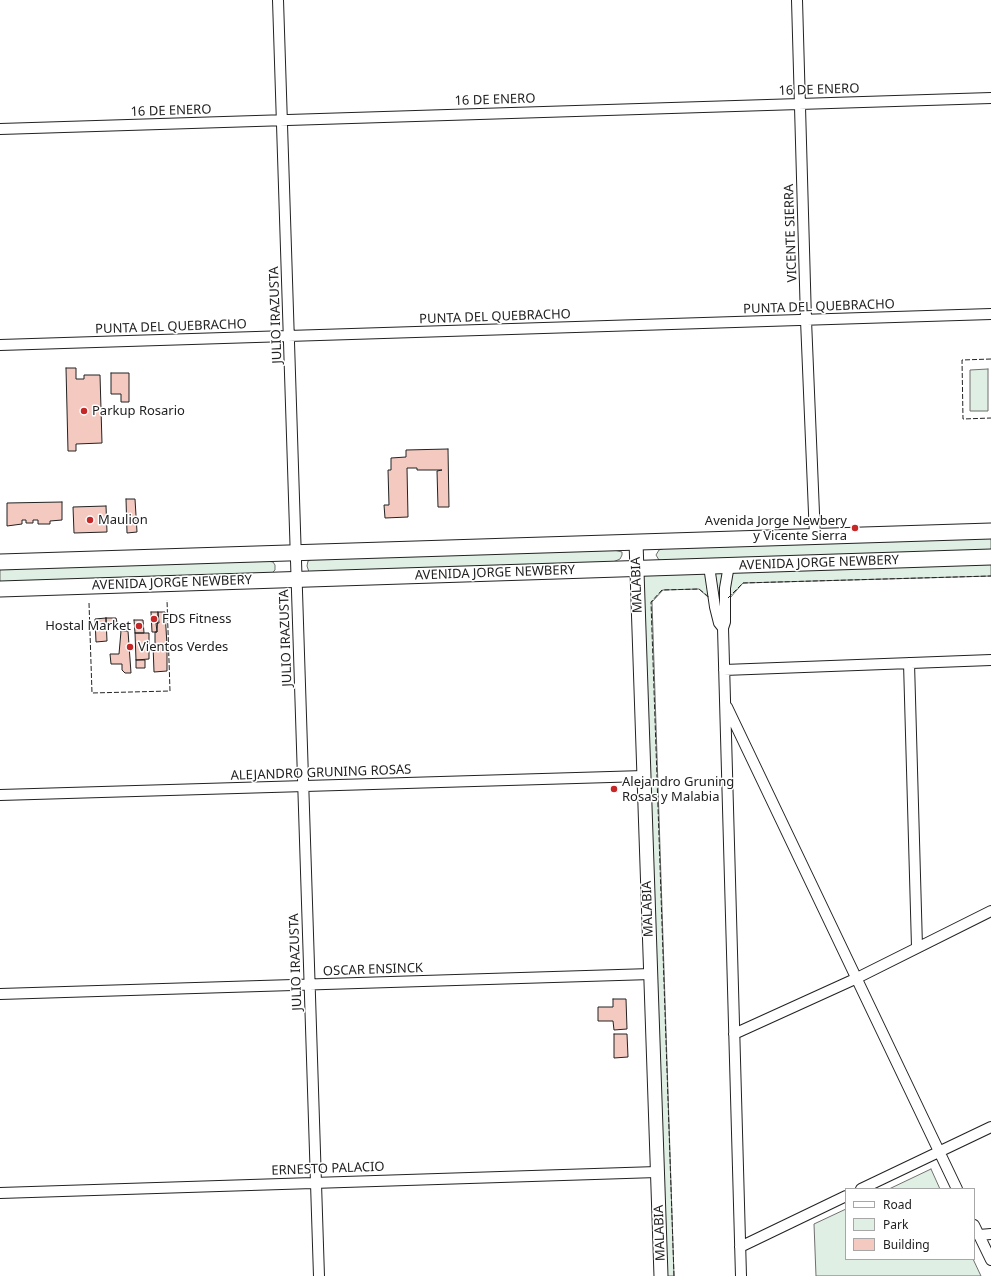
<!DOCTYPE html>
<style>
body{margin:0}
#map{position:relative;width:991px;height:1276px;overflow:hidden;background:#fff;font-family:"Noto Sans",sans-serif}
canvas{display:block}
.legend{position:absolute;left:845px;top:1188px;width:130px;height:72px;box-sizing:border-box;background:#fff;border:1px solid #a7a7a7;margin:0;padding:5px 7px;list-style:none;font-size:12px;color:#222}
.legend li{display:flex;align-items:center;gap:8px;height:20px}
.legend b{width:20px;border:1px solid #a7a7a7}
</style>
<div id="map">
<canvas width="991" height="1276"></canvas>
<ul class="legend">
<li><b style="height:5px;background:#fff"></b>Road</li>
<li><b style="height:11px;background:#e0efe3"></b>Park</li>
<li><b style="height:11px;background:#f3c9c0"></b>Building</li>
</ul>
</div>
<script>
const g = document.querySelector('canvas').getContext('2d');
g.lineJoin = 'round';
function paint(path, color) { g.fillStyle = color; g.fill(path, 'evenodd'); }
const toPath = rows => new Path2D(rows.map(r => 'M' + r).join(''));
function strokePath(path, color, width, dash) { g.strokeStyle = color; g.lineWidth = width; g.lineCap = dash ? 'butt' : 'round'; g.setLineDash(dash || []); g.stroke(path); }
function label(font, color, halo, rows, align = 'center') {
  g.font = font + ' "Noto Sans",sans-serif'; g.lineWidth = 3; g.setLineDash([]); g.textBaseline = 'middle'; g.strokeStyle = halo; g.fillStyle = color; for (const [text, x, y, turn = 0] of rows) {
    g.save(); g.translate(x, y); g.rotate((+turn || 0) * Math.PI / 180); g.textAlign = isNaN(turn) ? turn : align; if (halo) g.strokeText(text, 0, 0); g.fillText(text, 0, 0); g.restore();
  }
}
const green = toPath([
 [988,369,988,411,970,411,970,370,988,369],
 [991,538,991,551,663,561,659,560,656,555,659,550,665,548,991,538],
 [614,550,622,552,622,555,620,559,613,562,309,572,307,566,308,561,312,559,614,550],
 [991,557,991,576,743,583,730,598,716,595,709,598,699,589,663,590,652,602,674,1276,661,1276,637,568,991,557],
 [267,561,273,562,275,565,275,570,271,574,0,582,0,569,267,561],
 [931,1169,940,1189,889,1189,931,1169],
 [846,1209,846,1259,973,1259,981,1276,816,1276,814,1224,846,1209]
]);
const building = toPath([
 [66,368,76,368,76,379,84,379,84,375,100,375,102,443,76,444,76,451,68,451,66,368],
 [111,373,129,373,129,402,121,402,121,394,111,394,111,373],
 [448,449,449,507,438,507,437,471,442,470,417,470,417,468,407,468,408,517,385,518,384,505,389,505,388,470,391,470,391,458,406,457,406,450,448,449],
 [126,499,135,499,137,532,127,533,126,499],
 [62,502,62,520,50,521,50,524,38,524,38,520,33,520,33,523,26,523,26,520,22,520,22,524,7,526,7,503,62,502],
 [106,506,107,532,74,533,73,507,106,506],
 [151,612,158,612,157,632,152,632,151,612],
 [158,612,165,612,167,645,155,645,155,632,157,632,156,623,159,623,158,612],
 [106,618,116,618,117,622,106,623,106,618],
 [106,618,107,641,96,642,95,619,106,618],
 [134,620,143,620,144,633,135,633,134,620],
 [121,631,128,631,131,673,125,673,122,670,122,664,111,664,110,654,119,654,121,631],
 [135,633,149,633,149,659,136,660,135,633],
 [153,645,167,645,167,671,154,672,153,645],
 [136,660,145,660,145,668,136,668,136,660],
 [613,999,626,999,627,1029,614,1030,613,1021,598,1021,598,1007,613,1007,613,999],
 [614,1034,627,1034,628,1057,614,1058,614,1034]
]);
const minor = toPath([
 [278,0,319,1276],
 [797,0,806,320,815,537],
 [0,129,991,98],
 [0,345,991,314],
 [729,565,725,588,725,622,723,628,741,1276],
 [709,566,715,607,719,623,723,628],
 [909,663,917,947],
 [724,670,991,660],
 [727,707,957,1189],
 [0,795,644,776],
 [0,994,651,974],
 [734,1034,855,979,991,911],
 [861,1189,991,1127],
 [0,1193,657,1172],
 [974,1225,991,1260],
 [979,1235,991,1234],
 [740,1247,846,1196]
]);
const tertiary = toPath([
 [636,542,661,1276]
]);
const secondary = toPath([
 [0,562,991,531],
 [0,589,991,557]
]);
const fence = toPath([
 [991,359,962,360,963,419,991,418],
 [728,598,743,583,991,576],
 [89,603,92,693,170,691,167,600],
 [674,1276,651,602,662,590,699,589,710,598]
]);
const markers = [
 [84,411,4,"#c62828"],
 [90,520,4,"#c62828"],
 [855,528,4,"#c62828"],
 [154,619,4,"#c62828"],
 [139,626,4,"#c62828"],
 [130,647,4,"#c62828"],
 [614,789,4,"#c62828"]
];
const streetNames = [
 ["16 DE ENERO",819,90,-2],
 ["16 DE ENERO",495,100,-2],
 ["16 DE ENERO",171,111,-2],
 ["VICENTE SIERRA",791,233,-92],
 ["PUNTA DEL QUEBRACHO",819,307,-2],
 ["JULIO IRAZUSTA",276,315,-92],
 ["PUNTA DEL QUEBRACHO",495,317,-2],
 ["PUNTA DEL QUEBRACHO",171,327,-2],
 ["AVENIDA JORGE NEWBERY",819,563,-2],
 ["AVENIDA JORGE NEWBERY",495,573,-2],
 ["AVENIDA JORGE NEWBERY",172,583,-2],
 ["MALABIA",637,585,-92],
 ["JULIO IRAZUSTA",286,638,-92],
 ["ALEJANDRO GRUNING ROSAS",321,773,-2],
 ["MALABIA",648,909,-92],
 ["JULIO IRAZUSTA",296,962,-92],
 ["OSCAR ENSINCK",373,970,-2],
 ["ERNESTO PALACIO",328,1169,-2],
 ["MALABIA",660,1233,-92]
];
const poiNames = [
 ["Parkup Rosario",92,411],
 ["Maulion",98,520],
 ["Avenida Jorge Newbery",847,521,"right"],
 ["y Vicente Sierra",847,536,"right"],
 ["FDS Fitness",162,619],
 ["Hostal Market",131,626,"right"],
 ["Vientos Verdes",138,647],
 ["Alejandro Gruning",622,782],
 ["Rosas y Malabia",622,797]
];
paint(green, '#e0efe3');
strokePath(green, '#6f6f6f', 1);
paint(building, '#f3c9c0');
strokePath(building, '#222', 1);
strokePath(minor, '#222', 12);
strokePath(tertiary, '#222', 15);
strokePath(secondary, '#222', 17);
strokePath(minor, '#fff', 10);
strokePath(tertiary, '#fff', 13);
strokePath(secondary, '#fff', 15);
strokePath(fence, '#222', 1, [5, 2]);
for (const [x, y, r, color] of markers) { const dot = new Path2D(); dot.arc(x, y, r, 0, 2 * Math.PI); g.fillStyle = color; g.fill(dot); strokePath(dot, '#fff', 1.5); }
label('13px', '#222', '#fff', streetNames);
label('13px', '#222', '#fff', poiNames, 'left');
</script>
